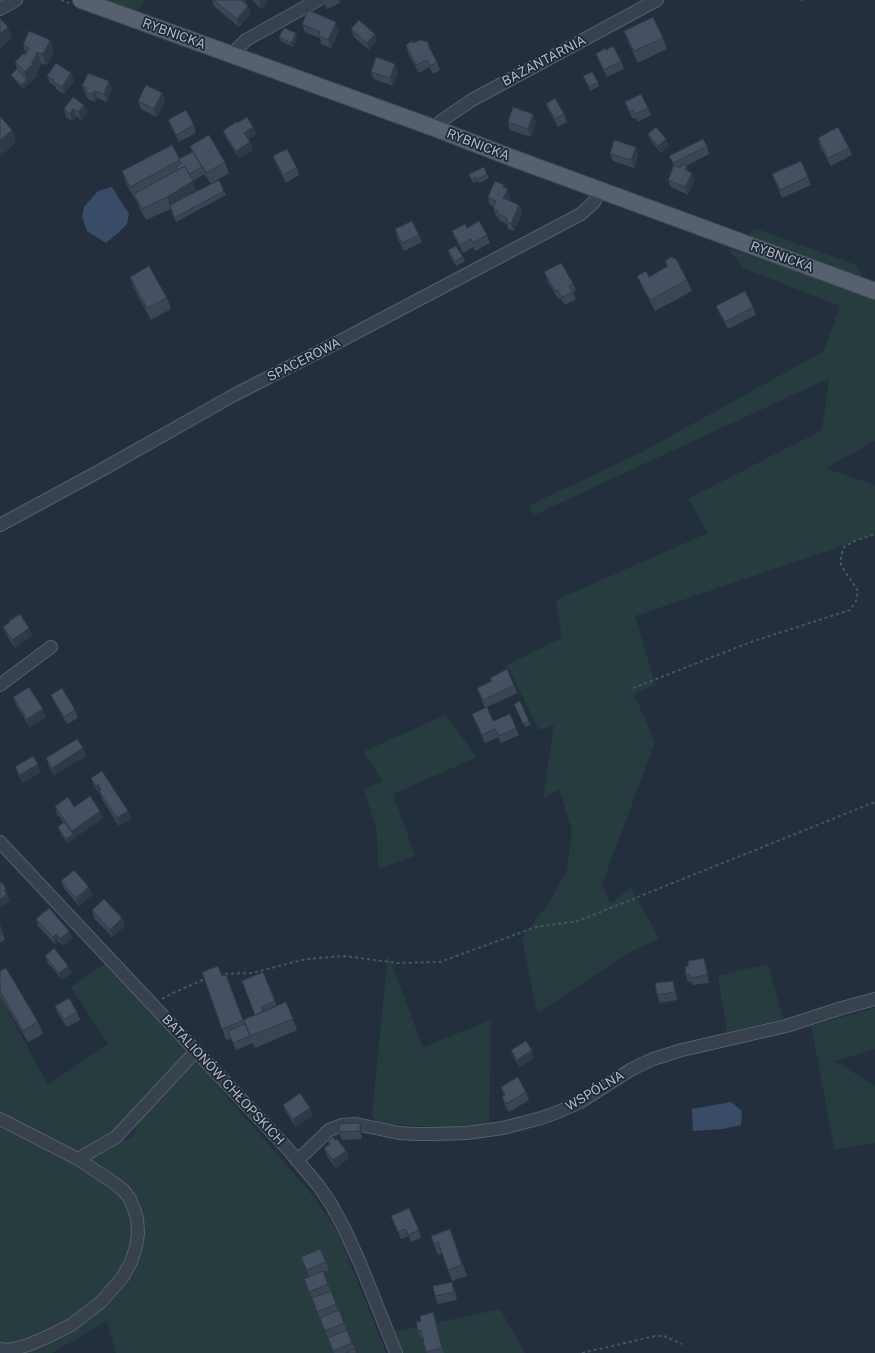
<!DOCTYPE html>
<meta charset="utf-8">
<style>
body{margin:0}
canvas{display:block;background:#242f3e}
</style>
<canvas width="875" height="1353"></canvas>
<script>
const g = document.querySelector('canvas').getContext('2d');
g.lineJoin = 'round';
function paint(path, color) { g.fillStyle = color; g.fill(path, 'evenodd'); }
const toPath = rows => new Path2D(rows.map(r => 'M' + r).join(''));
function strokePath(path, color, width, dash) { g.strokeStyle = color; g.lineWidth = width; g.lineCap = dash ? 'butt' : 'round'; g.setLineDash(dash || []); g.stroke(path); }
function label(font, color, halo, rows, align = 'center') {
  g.font = font + ' "Public Sans",sans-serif'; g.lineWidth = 3.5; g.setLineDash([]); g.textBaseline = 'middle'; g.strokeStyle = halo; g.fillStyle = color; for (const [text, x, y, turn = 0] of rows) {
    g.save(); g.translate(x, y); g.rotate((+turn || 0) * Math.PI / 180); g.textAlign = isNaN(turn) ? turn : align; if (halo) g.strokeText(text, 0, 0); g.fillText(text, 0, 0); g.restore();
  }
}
const green = toPath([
 [106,0,145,0,137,12],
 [754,228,856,265,863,278,748,237],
 [728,248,875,298,875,441,825,468,875,485,875,535,635,616,655,684,634,694,655,742,602,884,610,904,631,888,659,938,632,951,538,1013,535,1003,522,937,548,904,567,871,572,830,559,789,543,799,554,725,539,730,507,665,562,638,556,600,708,533,688,499,822,430,829,378,534,515,528,506,640,453,824,351,840,306,743,268],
 [445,715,477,757,393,794,415,856,380,868,378,865,377,831,364,789,383,781,363,752],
 [388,955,423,1047,491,1020,489,1123,452,1128,378,1123,372,1115],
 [105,964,189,1051,113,1134,77,1153,0,1112,0,996,48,1085,108,1044,71,987],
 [768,964,783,1019,727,1032,718,976],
 [875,1008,875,1049,835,1061,875,1086,875,1143,835,1150,811,1026],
 [196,1061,313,1196,337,1231,386,1353,116,1353,107,1321,52,1353,0,1353,0,1125,70,1162,90,1157,87,1154,133,1137,138,1123],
 [500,1309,525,1353,403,1353,394,1332]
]);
const water = toPath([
 [112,187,129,214,127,224,118,233,106,243,87,231,82,217,84,207,98,191],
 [731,1102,742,1111,741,1125,723,1129,693,1131,692,1109]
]);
const path = toPath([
 [61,0,69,3],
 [633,688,751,642,850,610,856,601,858,591,841,565,841,556,844,547,855,541,875,534],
 [219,974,252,973,306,959,345,956,397,963,440,962,536,927,578,921,875,802],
 [162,999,173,993,205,979],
 [582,1353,655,1336,664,1336,682,1344]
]);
const minor = toPath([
 [0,9,16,0],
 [231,55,246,40,318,0],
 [437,129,441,121,472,100,657,0],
 [0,525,105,468,234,395,344,339,581,214,594,202,601,189],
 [0,685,51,647],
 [0,842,287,1148,318,1185,331,1204,343,1226,360,1263,396,1353],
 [0,1119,78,1159,116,1137,196,1051],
 [297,1161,329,1130,342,1125,356,1124,399,1133,415,1134,432,1134,467,1133,503,1128,541,1118,558,1112,580,1102,632,1069,653,1059,682,1050,786,1026,842,1008,875,999],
 [0,1349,10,1350,28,1345,47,1337,71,1325,101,1302,122,1278,131,1262,136,1247,138,1233,137,1218,134,1209,130,1199,124,1191,114,1183,78,1159]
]);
const major = toPath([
 [81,0,437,129,507,156,875,291]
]);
const wall = toPath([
 [212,0,245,0,251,13,239,27,214,6],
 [252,0,268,0,268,2,261,9],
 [322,0,339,0,340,3,327,9],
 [800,0,805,0,801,2],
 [302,24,339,30,331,48,321,44,320,38,305,32],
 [351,29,375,34,377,41,369,50,354,37],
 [624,31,663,38,667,49,638,63,628,42],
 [279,37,297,37,293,47,281,41],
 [50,40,54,51,49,62,46,65,41,63,38,71,36,73,37,76,23,89,13,78,11,75,17,69,15,62,25,55,26,54,23,45],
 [413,43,431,51,437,62,440,70,433,74,429,67,419,73,408,53,406,45],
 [606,50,621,61,624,69,607,77,599,61,596,54],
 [398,71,393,86,374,79,371,72],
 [47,76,74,81,64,94,56,89,56,87,50,83],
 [583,76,598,82,599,86,590,91],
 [82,86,112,88,107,102,97,98,95,102,88,99],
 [162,93,165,101,157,117,141,109,138,101],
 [625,102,648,108,651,115,638,122,636,118,633,119,628,110],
 [546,104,564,114,567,122,558,127,549,111],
 [84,105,87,113,81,120,76,116,73,121,66,117,64,109],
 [168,120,194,125,196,133,179,142,171,127],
 [508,122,536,122,531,137,510,130],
 [237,123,253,127,256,134,248,140,250,142,253,150,239,158,226,138,223,131],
 [648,134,669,146,661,153,651,141],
 [818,138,849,148,852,155,831,166,820,146],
 [190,146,225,162,229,173,211,184,224,191,226,195,176,222,171,209,146,220,138,205,135,198,134,198,126,183,122,171,179,159,192,152],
 [204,174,211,184,196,191,193,181],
 [707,146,709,154,686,166,687,166,689,172,694,181,688,195,671,187,668,180,674,166,669,156],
 [610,154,638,155,634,168,613,161],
 [273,156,297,168,299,175,286,183,276,164],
 [469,174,487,174,489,178,479,183,477,181,473,183],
 [772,174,808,177,811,185,782,198],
 [505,188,510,196,509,201,519,205,522,213,514,231,508,229,507,224,500,221,498,217,496,216,493,208,494,207,490,205,488,197],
 [467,228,487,235,490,243,475,251,473,247,463,253,455,238,452,231],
 [395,229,419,235,422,242,404,251,397,237],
 [448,250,463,257,465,261,456,266,449,254],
 [665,261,687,280,692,291,655,311,642,287,637,276,649,277,667,267],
 [544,272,573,283,576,291,573,293,576,299,565,305,560,298,558,299,547,280],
 [130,277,167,298,171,309,151,320,134,288],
 [716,306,753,307,756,315,728,329,719,313],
 [9,621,32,635,15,648,6,634,3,627,10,623],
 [490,678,514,685,517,693,487,707,493,721,516,728,519,735,501,743,498,737,485,743,472,714,485,708,477,688,491,682],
 [51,695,75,710,78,718,67,724,54,702],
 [13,697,43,709,46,717,30,727,16,705],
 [514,704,529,721,531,725,525,727],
 [86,756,54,775,49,766,46,758],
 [15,767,40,772,23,783,18,774],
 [91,778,128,811,131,819,119,826,102,799,100,793,99,793,94,786],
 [55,806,74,807,103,818,67,843,59,831,58,827,64,823,57,814],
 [61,881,89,887,92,895,79,906,64,888],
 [92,910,122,918,125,926,112,937,94,918],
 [36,919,72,938,63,946,59,941,55,944,38,926],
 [0,925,5,940,0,942],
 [45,956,71,973,62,980,48,963],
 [707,966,709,983,693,985,692,982,688,982,686,975],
 [0,971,38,1022,43,1034,28,1042,0,996],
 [202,972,222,976,243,1020,255,1015,263,972,277,1006,293,1019,297,1030,255,1048,253,1043,236,1050,231,1039,226,1040],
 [673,981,675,988,677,1000,660,1003,657,995],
 [55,1006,77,1012,80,1020,67,1027,58,1014],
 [511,1050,534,1058,520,1067,514,1058],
 [501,1087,526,1092,529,1100,509,1112,505,1105,502,1097,504,1096],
 [283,1105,313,1115,296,1127,286,1112],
 [362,1130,362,1139,342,1140,339,1132],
 [335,1140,346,1151,349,1158,336,1168,327,1156,324,1148,329,1145,328,1141],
 [391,1216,419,1230,421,1238,411,1242,409,1236,401,1239],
 [450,1229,467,1276,452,1281,442,1254,438,1255,431,1236],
 [301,1257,326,1262,329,1270,323,1272,356,1353,334,1353,304,1279,309,1276],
 [455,1290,457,1300,438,1304,435,1296],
 [436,1320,444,1353,427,1353,423,1338,421,1338,418,1331]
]);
const shadedWall = toPath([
 [241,0,245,0,246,4],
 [260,0,268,0,268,2,261,9,259,2],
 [248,6,251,13,239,27,237,19],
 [336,22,339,30,331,48,328,40],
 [8,27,12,38,0,49,0,34],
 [296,33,297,37,293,47,291,43],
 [375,34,377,41,369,50,367,43],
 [50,40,54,51,49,62,46,65,42,54],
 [37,52,41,63,38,71,36,73,37,76,23,89,21,85,27,80,25,72],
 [395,64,398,71,393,86,390,78],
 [71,73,74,81,64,94,62,87],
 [109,81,112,88,107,102,104,94],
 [94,91,97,98,95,102,93,94],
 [162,93,165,101,157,117,154,109],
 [84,105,87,113,81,120,78,112],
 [73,109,76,116,73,121,70,114],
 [533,114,536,122,531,137,528,129],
 [253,127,256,134,246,141,244,133],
 [12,130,16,142,0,157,0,141],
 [666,139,669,146,661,153,658,146],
 [250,142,253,150,239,158,236,151],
 [636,147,638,155,634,168,631,160],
 [687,166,690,174,685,170],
 [692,173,694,181,688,195,685,187],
 [193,181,197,193,171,209,167,197],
 [504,185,506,192,508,189,510,196,506,206,503,198,503,187],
 [519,205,522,213,514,231,511,224],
 [29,628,32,635,15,648,12,640],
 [43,709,46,717,30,727,27,719],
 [83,748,86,756,54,775,52,768],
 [38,764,40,772,23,783,20,775],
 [98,784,101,792,99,791,100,793,99,793,96,786],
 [100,811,103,818,67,843,66,839,73,834,72,831],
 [128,811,131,819,119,826,117,818],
 [89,887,92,895,79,906,76,898],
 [6,888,10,901,1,908,0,904,0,900,4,890],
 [122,918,125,926,112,937,110,930],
 [69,931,72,938,63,946,60,939],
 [56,934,59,941,55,944,53,937],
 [704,958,707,966,709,983,707,975],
 [68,966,71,973,62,980,59,973],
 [532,1050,534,1058,520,1067,517,1060],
 [310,1108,313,1115,296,1127,293,1119],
 [360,1123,362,1130,362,1139,360,1131],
 [346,1151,349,1158,336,1168,333,1160],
 [452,1282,455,1290,457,1300,454,1292],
 [433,1312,436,1320,444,1353,442,1348]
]);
const building = toPath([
 [213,0,241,0,248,6,237,19,213,0],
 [308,10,336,22,328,40,319,36,320,32,302,24,308,10],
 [653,17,663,38,634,51,624,31,653,17],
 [0,18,8,27,0,34,0,18],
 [359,20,375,34,367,43,351,29,359,20],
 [284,28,296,33,291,43,279,37,284,28],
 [29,31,50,40,45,51,42,54,37,52,34,60,31,62,33,64,25,72,15,62,24,53,25,55,29,48,23,45,29,31],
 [420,40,428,42,429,47,437,62,430,66,427,60,416,65,406,45,412,41,413,43,420,40],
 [613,46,621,61,604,70,596,54,605,48,606,50,613,46],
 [376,57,395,64,390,78,371,72,376,57],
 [56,63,71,73,62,87,53,81,54,80,47,76,56,63],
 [17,69,27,80,21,85,11,75,17,69],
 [592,72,598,82,589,87,583,76,592,72],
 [88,73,109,81,104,94,94,91,93,94,85,92,87,88,82,86,88,73],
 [146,85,162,93,154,109,138,101,146,85],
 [641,94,648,108,635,114,633,110,630,112,625,102,641,94],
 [73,97,84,105,78,112,73,109,70,114,64,109,73,97],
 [555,98,564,114,555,119,546,104,555,98],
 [513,107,533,114,528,129,508,122,513,107],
 [186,110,194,125,176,135,168,120,186,110],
 [0,116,12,130,0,141,0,116],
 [247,117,253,127,244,133,250,142,236,151,223,131,236,122,237,123,247,117],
 [656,127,666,139,658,146,648,134,656,127],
 [838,127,849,148,828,158,818,138,838,127],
 [209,135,225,162,206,173,190,146,209,135],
 [703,139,707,146,673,163,669,156,703,139],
 [614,140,636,147,631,160,610,154,614,140],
 [172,145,180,160,130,187,122,171,172,145],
 [287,149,297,168,283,175,273,156,287,149],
 [193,152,202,167,189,174,185,166,178,170,176,167,181,164,179,159,193,152],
 [801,161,808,177,780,190,772,174,801,161],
 [682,164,687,166,685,170,692,173,685,187,668,180,674,165,680,168,682,164],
 [185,166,193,181,167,197,142,209,134,194,185,166],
 [484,167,487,174,477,180,476,177,471,179,469,174,484,167],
 [219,180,224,191,174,218,170,205,219,180],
 [495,181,504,185,503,187,508,189,503,198,519,205,511,224,506,221,507,218,497,213,498,211,493,208,496,201,488,197,495,181],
 [412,221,419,235,402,243,395,229,412,221],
 [479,221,487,235,473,243,471,239,460,245,452,231,465,224,467,228,479,221],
 [456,246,463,257,455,262,448,250,456,246],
 [671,257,676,259,687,280,650,300,637,276,646,271,649,277,668,266,665,261,671,257],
 [561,263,573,283,569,286,573,292,562,297,557,290,555,291,544,272,561,263],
 [149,266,167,298,147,308,130,277,149,266],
 [745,291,753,307,725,322,716,306,745,291],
 [20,614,29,628,12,640,3,627,10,622,9,621,20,614],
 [507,669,514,685,483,700,477,688,492,681,490,678,507,669],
 [29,687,43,709,27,719,13,697,29,687],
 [62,688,75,710,64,717,51,695,62,688],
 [520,701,529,721,523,724,514,704,520,701],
 [487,707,493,721,510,714,516,728,499,736,495,729,482,735,472,714,487,707],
 [77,739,83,748,52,768,46,758,77,739],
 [33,756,38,764,20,775,15,767,33,756],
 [102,771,128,811,117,818,99,791,101,790,98,784,96,786,91,778,102,771],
 [90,796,100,811,72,831,55,806,68,797,74,807,90,796],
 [64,822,73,834,66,839,58,827,64,822],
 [74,870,89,887,76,898,61,881,74,870],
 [0,881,6,888,4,890,7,894,0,900,0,881],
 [104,899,122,918,110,930,92,910,104,899],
 [49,908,69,931,60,939,56,934,53,937,36,919,49,908],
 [0,925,2,933,0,934,0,925],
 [54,948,68,966,59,973,45,956,54,948],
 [704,958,707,975,690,978,689,974,686,975,685,967,688,966,688,961,704,958],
 [218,966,222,976,226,975,243,1020,286,1002,293,1019,250,1036,244,1020,222,1029,202,972,218,966],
 [6,968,38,1022,23,1031,0,991,0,971,6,968],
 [263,972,275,1001,261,1007,263,1012,255,1015,242,981,263,972],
 [673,981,675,992,657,995,655,983,673,981],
 [69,998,77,1012,64,1020,55,1006,69,998],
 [276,1005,277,1006,263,1012,262,1010,276,1005],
 [245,1024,250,1036,233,1043,228,1031,245,1024],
 [526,1041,532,1050,517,1060,511,1050,526,1041],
 [518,1077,526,1092,506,1104,502,1097,505,1095,501,1087,518,1077],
 [300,1093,310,1108,293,1119,283,1105,300,1093],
 [360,1123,360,1131,339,1132,339,1124,360,1123],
 [333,1137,335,1140,337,1139,346,1151,333,1160,324,1148,330,1144,328,1141,333,1137],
 [409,1208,419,1230,408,1235,406,1229,398,1232,391,1216,409,1208],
 [450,1229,462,1265,448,1270,438,1242,434,1244,431,1236,450,1229],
 [320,1249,326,1262,307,1270,301,1257,320,1249],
 [323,1271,328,1284,309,1292,304,1279,323,1271],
 [452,1282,454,1292,435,1296,433,1286,452,1282],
 [331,1291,336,1304,317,1312,312,1298,331,1291],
 [339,1310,344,1323,325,1331,320,1318,339,1310],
 [433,1312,442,1348,426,1352,421,1330,418,1331,416,1322,421,1321,420,1316,433,1312],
 [347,1330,352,1343,333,1351,328,1338,347,1330],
 [355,1349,356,1353,346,1353,355,1349]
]);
const streetNames = [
 ["RYBNICKA",174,34,20],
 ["BAŻANTARNIA",544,61,-28],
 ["RYBNICKA",478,145,21],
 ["RYBNICKA",782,257,20],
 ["SPACEROWA",304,360,-27],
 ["BATALIONÓW CHŁOPSKICH",223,1080,47],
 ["WSPÓLNA",595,1091,-31]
];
paint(green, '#263c3f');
paint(water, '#394c67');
strokePath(minor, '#565f6c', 14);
strokePath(major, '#414a57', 18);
strokePath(path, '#44595c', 2, [3, 3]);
strokePath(minor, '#38414e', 12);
strokePath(major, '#56606e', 16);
paint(wall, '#3b4654');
paint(shadedWall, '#303945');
paint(building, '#455162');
strokePath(building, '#303945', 1);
label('13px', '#b4bcc9', '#1d2633', streetNames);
</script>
